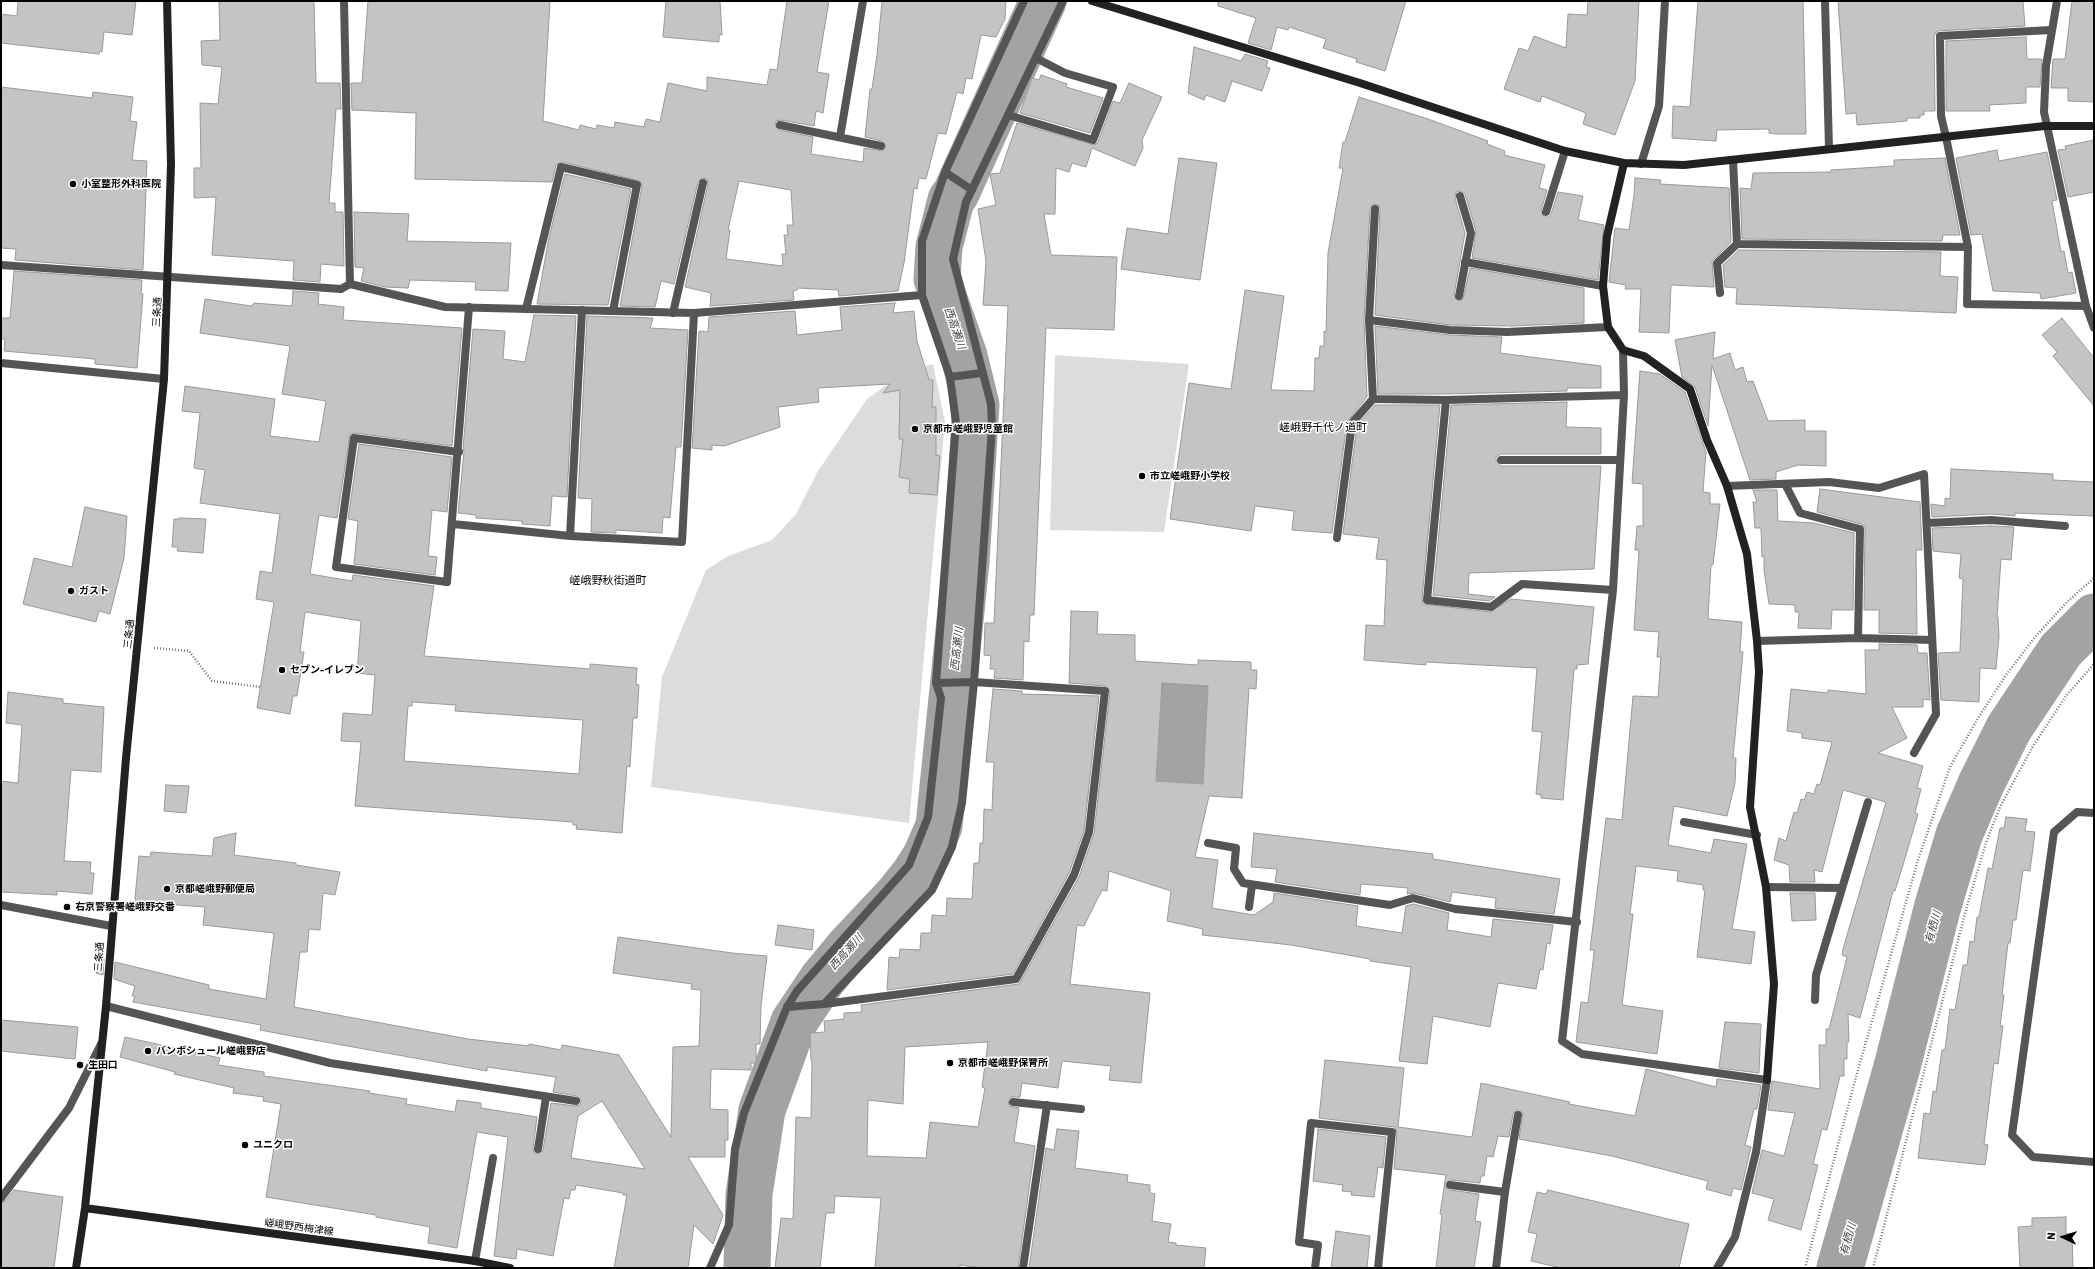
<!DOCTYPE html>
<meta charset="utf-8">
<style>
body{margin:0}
#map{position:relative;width:2095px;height:1269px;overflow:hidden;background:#fff;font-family:Barlow,sans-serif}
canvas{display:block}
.frame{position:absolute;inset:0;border:2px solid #000;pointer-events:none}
.north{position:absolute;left:2043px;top:1217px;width:40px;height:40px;-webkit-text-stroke:3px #fff;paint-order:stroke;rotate:274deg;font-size:11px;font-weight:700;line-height:16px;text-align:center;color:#000}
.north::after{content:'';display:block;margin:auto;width:14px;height:18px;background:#000;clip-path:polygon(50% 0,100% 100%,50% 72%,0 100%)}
</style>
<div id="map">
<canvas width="2095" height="1269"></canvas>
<div class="frame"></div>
<div class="north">N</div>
</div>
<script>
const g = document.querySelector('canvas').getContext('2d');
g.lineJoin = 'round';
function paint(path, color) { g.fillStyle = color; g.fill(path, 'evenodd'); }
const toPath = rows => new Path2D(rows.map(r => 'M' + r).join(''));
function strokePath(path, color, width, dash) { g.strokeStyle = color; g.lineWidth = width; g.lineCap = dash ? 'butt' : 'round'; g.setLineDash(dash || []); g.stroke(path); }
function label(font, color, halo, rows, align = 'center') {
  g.font = font + ' Barlow,"Noto Sans JP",sans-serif'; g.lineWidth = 3; g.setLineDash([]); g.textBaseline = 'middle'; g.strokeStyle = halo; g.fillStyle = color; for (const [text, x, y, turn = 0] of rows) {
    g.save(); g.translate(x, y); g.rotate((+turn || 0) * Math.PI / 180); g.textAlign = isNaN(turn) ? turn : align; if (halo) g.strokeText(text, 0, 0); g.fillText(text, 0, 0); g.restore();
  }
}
const green = toPath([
 [1055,355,1189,364,1164,532,1050,530],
 [933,364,945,422,909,823,651,787,662,677,706,570,728,556,772,540,796,514,818,471,867,399,904,372]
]);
const water = toPath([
 [1162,683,1208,686,1203,784,1156,781]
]);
const river = toPath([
 [747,1268,749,1194,762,1110,794,1022,822,980,850,946,898,895,914,875,926,856,939,826,966,562,976,405,964,356,937,279,939,247,951,200,956,193,1043,1],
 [1840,1268,1897,1067,1937,909,1959,835,1981,784,2009,728,2061,650,2094,617]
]);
const building = toPath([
 [18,1,136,1,132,35,104,32,102,52,100,51,99,54,1,43,1,14,17,16,18,1],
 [219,1,314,1,316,83,340,83,341,109,336,109,329,203,335,203,335,212,343,212,344,266,321,264,320,282,293,280,294,261,212,255,216,197,194,198,194,168,201,168,200,103,218,104,222,67,202,65,201,41,220,40,219,1],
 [368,1,550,1,543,121,579,130,580,125,596,129,597,125,614,128,615,122,644,127,646,119,660,122,668,83,707,91,707,77,767,85,770,69,777,70,787,1,829,1,817,72,829,74,823,113,816,111,814,126,781,120,776,121,775,126,779,130,813,137,811,154,863,162,864,148,882,151,886,147,882,141,865,137,870,89,872,89,877,55,882,1,1006,1,1005,19,996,37,981,35,972,79,966,78,963,94,957,92,946,134,938,133,926,179,919,178,917,189,914,188,904,263,898,291,839,296,838,290,798,288,797,290,793,291,794,300,710,306,711,293,685,287,708,184,707,179,702,178,698,182,674,284,661,281,655,307,620,306,642,186,640,181,562,162,556,165,552,182,415,179,416,113,352,110,351,83,362,83,368,1],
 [739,181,791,190,793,225,787,225,788,235,784,235,786,254,782,254,783,266,726,259,730,230,728,230,739,181],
 [666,1,720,1,722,35,719,35,719,42,663,37,666,1],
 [1218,1,1406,1,1385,71,1356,62,1357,59,1323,48,1326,39,1289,27,1288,30,1277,27,1271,50,1248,43,1256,18,1218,6,1218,1],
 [1588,1,1639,1,1635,81,1615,135,1583,124,1586,113,1542,96,1540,102,1504,89,1519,48,1528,51,1534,36,1566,48,1568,14,1587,15,1588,1],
 [1698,1,1803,1,1806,134,1775,134,1769,133,1769,129,1717,130,1716,141,1672,138,1673,106,1690,107,1698,1],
 [1838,1,2023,1,2025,26,1937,31,1934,36,1935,111,1924,111,1924,115,1920,115,1920,118,1907,118,1907,121,1857,125,1856,113,1846,114,1838,1],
 [2072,1,2094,1,2094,102,2068,101,2068,88,2051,88,2053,59,2065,59,2072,1],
 [2026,37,2027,59,2042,59,2040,87,2026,87,2026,103,1989,105,1990,111,1946,111,1946,41,2026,37],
 [1194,47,1241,61,1245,54,1268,61,1266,67,1270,68,1262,91,1232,81,1225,102,1206,95,1204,100,1188,93,1194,47],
 [1041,75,1067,84,1066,87,1103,98,1090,133,1020,113,1032,78,1039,80,1041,75],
 [1129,83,1162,97,1142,140,1143,148,1135,166,1092,148,1086,167,1072,163,1069,172,1056,168,1055,214,1044,214,1051,255,1117,257,1114,330,1046,328,1034,615,1030,615,1029,642,1024,641,1023,680,994,678,995,669,990,669,991,656,984,655,985,623,994,623,1008,306,983,305,986,261,978,209,996,205,990,174,1000,173,1017,123,1095,145,1098,142,1113,101,1120,103,1129,83],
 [1,87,92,98,93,92,133,97,130,121,137,122,132,160,147,161,143,270,15,260,16,249,1,248,1,87],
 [1359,97,1428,119,1488,141,1487,144,1505,151,1504,155,1545,165,1539,188,1547,190,1541,211,1544,217,1548,217,1551,214,1558,192,1583,196,1578,220,1604,225,1598,280,1472,258,1476,231,1465,194,1461,191,1456,192,1455,198,1465,233,1454,295,1458,301,1463,299,1470,268,1584,288,1584,323,1512,326,1450,325,1375,315,1380,209,1378,205,1373,204,1370,209,1364,320,1367,397,1347,422,1332,533,1292,530,1294,511,1255,506,1251,531,1170,519,1189,383,1231,389,1245,290,1284,296,1271,390,1314,391,1315,358,1319,358,1320,346,1324,346,1324,331,1326,332,1328,253,1343,168,1339,168,1343,142,1345,142,1359,97],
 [2094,140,2094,192,2068,197,2058,150,2066,149,2065,146,2094,140],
 [1997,150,1999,161,2047,152,2057,200,2052,201,2061,252,2064,251,2068,273,2072,272,2076,293,2041,299,2040,293,1993,291,1982,234,1971,235,1956,158,1997,150],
 [1179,158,1217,163,1200,280,1121,269,1127,228,1168,234,1179,158],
 [1945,158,1960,235,1943,235,1942,241,1742,239,1740,188,1751,189,1753,173,1831,172,1831,170,1894,166,1894,160,1945,158],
 [565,174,631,189,608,305,537,304,549,237,565,174],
 [1635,178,1661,180,1660,184,1729,188,1731,242,1712,261,1714,287,1671,285,1669,333,1639,332,1641,289,1625,289,1626,285,1609,282,1615,228,1629,230,1634,195,1635,178],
 [354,212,409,214,407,241,511,243,508,291,475,290,476,282,410,280,408,288,385,287,361,281,364,268,355,267,354,212],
 [1739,250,1941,252,1940,276,1958,277,1956,313,1736,304,1737,288,1725,287,1723,265,1739,250],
 [14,271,142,280,141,294,143,294,137,368,95,364,95,359,4,351,5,339,1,339,1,318,10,318,14,271],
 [293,291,319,293,318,304,344,307,343,320,462,328,452,446,355,433,350,434,337,518,319,515,310,574,352,581,353,575,434,586,424,656,590,669,590,664,637,668,636,684,639,685,637,718,633,718,630,767,627,766,622,833,576,829,577,825,573,825,573,822,355,806,361,742,341,741,343,713,372,715,375,675,357,673,361,621,305,612,300,652,304,652,297,696,293,696,290,714,257,708,274,602,256,599,260,571,272,573,280,514,200,503,205,470,194,468,200,413,182,411,185,386,275,399,270,436,319,442,326,401,282,394,290,346,200,333,205,299,251,306,254,303,292,306,293,291],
 [412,702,456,705,455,711,583,720,579,774,404,761,408,706,412,706,412,702],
 [895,303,893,313,914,311,917,341,929,380,933,380,932,407,936,407,936,455,940,456,937,495,909,493,910,479,899,477,903,439,899,439,900,390,883,393,890,384,818,388,819,402,778,407,780,427,724,446,712,445,712,450,692,448,699,331,708,332,709,317,795,311,797,335,842,330,840,307,895,303],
 [534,315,576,316,567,497,552,496,550,526,522,524,522,521,476,518,476,515,458,513,464,452,463,449,473,329,505,331,503,359,525,362,534,315],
 [587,316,653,318,650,328,688,330,681,447,676,447,670,518,663,517,662,533,616,530,616,533,591,532,592,499,578,498,587,316],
 [2062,318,2094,358,2094,406,2053,356,2057,352,2042,335,2062,318],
 [1375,326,1449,335,1502,337,1500,353,1601,366,1601,388,1567,388,1567,391,1446,394,1378,394,1375,326],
 [1715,332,1713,359,1730,353,1735,370,1743,367,1747,382,1753,381,1768,421,1805,420,1805,431,1826,431,1826,466,1798,465,1776,472,1776,479,1750,480,1712,365,1708,426,1695,387,1682,377,1675,340,1715,332],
 [1640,371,1660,374,1685,392,1706,452,1703,492,1710,493,1710,504,1720,504,1713,565,1711,565,1708,617,1709,619,1742,622,1740,652,1743,652,1733,758,1736,758,1735,783,1727,816,1674,806,1668,845,1711,853,1714,839,1747,844,1732,929,1755,932,1751,964,1697,957,1705,890,1703,890,1703,885,1677,881,1678,871,1636,866,1630,914,1633,914,1622,1005,1663,1011,1657,1054,1576,1042,1581,1002,1588,1003,1594,953,1594,950,1590,950,1606,818,1622,820,1633,696,1658,697,1661,657,1657,657,1659,632,1634,630,1639,550,1635,550,1637,526,1643,526,1643,484,1632,483,1640,371],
 [1567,402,1566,427,1601,428,1601,454,1501,454,1496,457,1496,460,1501,466,1601,466,1594,569,1469,573,1468,594,1495,597,1489,601,1433,595,1451,405,1567,402],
 [1375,405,1440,405,1422,599,1423,604,1490,612,1511,599,1594,607,1588,664,1577,665,1577,669,1574,669,1563,800,1541,798,1541,795,1536,794,1542,732,1532,731,1537,668,1426,662,1426,665,1364,660,1366,625,1384,626,1387,560,1376,559,1379,538,1343,534,1357,425,1375,405],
 [359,444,452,457,447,512,432,510,428,556,437,557,435,575,354,564,358,521,348,519,359,444],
 [1951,469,2053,474,2053,480,2094,482,2094,516,2015,513,2015,516,1991,514,1932,517,1931,504,1945,506,1945,498,1950,499,1951,469],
 [1820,489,1920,502,1922,550,1916,550,1917,634,1879,633,1879,610,1864,610,1865,527,1861,524,1817,512,1820,489],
 [1753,490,1777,490,1778,521,1814,523,1854,533,1853,610,1832,610,1831,629,1798,628,1799,612,1795,612,1795,605,1769,604,1764,570,1764,556,1762,557,1761,528,1755,528,1753,502,1757,502,1753,490],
 [85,507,127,516,124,558,110,614,99,611,96,622,23,604,34,558,72,567,85,507],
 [180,518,206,519,203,553,177,551,178,547,172,547,174,519,180,519,180,518],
 [1991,526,2014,527,2011,560,2001,559,1997,617,1998,617,1999,636,1996,669,1980,668,1979,702,1941,700,1938,653,1960,652,1963,579,1959,578,1961,554,1933,551,1932,528,1991,526],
 [1071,611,1098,612,1097,634,1135,635,1135,661,1198,665,1198,660,1251,662,1251,670,1257,670,1256,689,1249,688,1242,798,1209,796,1195,857,1218,860,1212,908,1254,915,1273,902,1274,893,1358,906,1356,926,1402,933,1406,906,1413,904,1449,913,1447,930,1491,937,1493,919,1553,925,1550,944,1547,943,1543,970,1540,969,1536,989,1498,983,1490,1027,1433,1016,1427,1064,1399,1061,1411,967,1370,961,1370,959,1291,945,1202,935,1203,929,1167,921,1171,891,1109,871,1107,891,1102,890,1084,926,1077,925,1070,984,1150,993,1141,1083,1109,1080,1111,1066,1062,1061,1058,1088,1022,1083,1020,1097,1011,1097,1008,1099,1009,1106,1019,1108,1014,1142,1035,1146,1018,1268,982,1268,960,1265,960,1268,875,1268,881,1198,835,1196,834,1213,826,1213,820,1268,775,1268,781,1218,793,1219,796,1117,811,1118,812,1060,811,1060,810,1033,825,1032,824,1021,844,1019,844,1013,862,1012,861,1005,1019,984,1079,877,1094,833,1110,691,1105,686,1069,683,1071,611],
 [1162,683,1208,686,1203,784,1156,781,1162,683],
 [988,1042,982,1087,985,1088,978,1127,930,1122,926,1158,867,1156,868,1100,903,1104,905,1047,988,1042],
 [1879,644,1917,645,1918,653,1927,653,1930,700,1923,699,1923,707,1892,707,1907,738,1878,753,1923,766,1917,788,1921,789,1915,813,1918,814,1903,865,1895,891,1893,891,1860,1018,1848,1014,1849,1042,1847,1042,1847,1059,1844,1059,1844,1076,1840,1076,1827,1130,1822,1129,1813,1164,1818,1165,1801,1230,1768,1220,1774,1199,1752,1193,1762,1150,1784,1156,1795,1113,1768,1110,1772,1081,1820,1089,1819,1045,1826,1045,1826,1029,1829,1029,1847,957,1842,955,1843,949,1886,802,1843,790,1822,872,1814,870,1815,882,1790,882,1789,865,1774,860,1779,838,1786,841,1794,812,1797,813,1801,799,1804,800,1807,792,1814,794,1817,784,1820,785,1832,742,1802,738,1802,733,1787,731,1791,689,1827,693,1828,690,1866,694,1865,650,1879,650,1879,644],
 [993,689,1022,691,1022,694,1099,696,1084,831,1069,873,1013,974,887,990,889,957,899,958,900,949,920,950,921,933,931,933,932,915,946,916,947,898,972,899,974,863,979,863,980,843,983,843,984,809,992,810,994,762,986,762,993,689],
 [8,692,63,699,63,703,104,707,101,772,71,770,64,861,91,862,90,873,94,873,92,894,57,891,57,895,1,892,1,781,18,783,22,725,6,723,8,692],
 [166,785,189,786,186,813,164,811,166,785],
 [2006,817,2027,819,2025,831,2035,832,2030,871,2023,870,2016,920,2013,920,2010,943,2008,943,2002,995,2004,995,2000,1026,2003,1026,1998,1064,1994,1063,1984,1144,1988,1145,1985,1165,1918,1158,1924,1113,1930,1114,1933,1091,1936,1092,1942,1050,1945,1050,1950,1009,1955,1010,1963,965,1967,965,1970,941,1974,942,1977,917,1979,917,1988,868,1992,869,2000,828,2004,828,2006,817],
 [236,833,234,855,296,863,296,865,340,872,335,895,323,893,320,930,309,929,307,952,300,952,294,1007,468,1039,529,1046,529,1044,561,1050,562,1045,619,1055,671,1137,673,1047,699,1046,701,990,691,989,692,984,613,973,618,937,732,953,767,956,761,1006,760,1044,756,1044,756,1063,751,1063,751,1070,711,1069,710,1109,728,1110,728,1140,725,1140,725,1157,688,1157,723,1215,713,1244,694,1225,688,1268,614,1268,627,1195,623,1195,623,1193,576,1185,575,1190,571,1190,569,1199,564,1198,553,1256,517,1249,516,1259,494,1256,508,1137,477,1132,457,1248,428,1243,430,1227,376,1217,376,1215,266,1197,281,1104,263,1101,264,1097,233,1093,234,1088,174,1074,175,1072,120,1057,125,1037,220,1058,218,1065,264,1072,264,1076,370,1091,369,1093,407,1099,406,1104,455,1112,457,1100,481,1103,481,1108,537,1117,533,1149,534,1153,538,1154,543,1150,551,1103,576,1106,580,1105,581,1101,577,1096,553,1092,556,1077,487,1067,487,1071,286,1035,260,1030,261,1025,133,1002,135,996,132,996,135,986,114,979,115,962,209,985,209,989,266,999,274,933,203,925,205,907,136,902,135,898,139,856,150,857,151,852,212,856,214,838,236,833],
 [602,1101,645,1169,571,1158,578,1116,602,1101],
 [1254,833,1433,854,1433,859,1560,879,1554,914,1495,908,1496,898,1452,892,1450,902,1414,893,1407,894,1408,888,1361,884,1360,895,1275,882,1277,869,1251,867,1254,833],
 [1790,893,1815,893,1816,920,1792,921,1790,893],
 [778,925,814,930,812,950,775,945,778,925],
 [101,958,104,959,103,975,96,973,101,958],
 [1,1020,78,1027,75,1059,1,1051,1,1020],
 [1725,1022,1761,1024,1759,1073,1719,1068,1725,1022],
 [1325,1060,1404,1068,1398,1127,1472,1137,1481,1083,1570,1102,1569,1104,1635,1116,1646,1069,1716,1087,1717,1079,1761,1085,1757,1109,1754,1109,1745,1145,1751,1147,1741,1190,1733,1188,1731,1196,1706,1189,1708,1181,1612,1156,1519,1139,1523,1113,1519,1110,1516,1110,1513,1114,1509,1137,1498,1136,1493,1157,1487,1156,1484,1176,1481,1176,1480,1183,1451,1180,1445,1184,1445,1187,1449,1190,1479,1194,1475,1221,1481,1222,1474,1268,1436,1268,1442,1215,1440,1214,1446,1175,1394,1169,1397,1133,1395,1127,1319,1118,1325,1060],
 [1057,1129,1079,1131,1075,1168,1128,1175,1127,1182,1150,1185,1150,1193,1155,1194,1152,1221,1171,1224,1168,1242,1176,1243,1176,1245,1206,1248,1204,1268,1029,1268,1046,1148,1054,1150,1057,1129],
 [1318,1129,1386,1137,1383,1168,1378,1167,1374,1197,1351,1195,1352,1192,1342,1191,1343,1185,1313,1181,1318,1129],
 [14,1190,63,1197,54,1268,1,1268,1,1203,5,1201,14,1190],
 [1548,1190,1689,1224,1679,1268,1561,1268,1531,1261,1537,1234,1528,1232,1537,1192,1546,1194,1548,1190],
 [2066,1217,2066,1234,2072,1234,2073,1268,2020,1268,2018,1227,2032,1226,2032,1218,2066,1217],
 [1336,1231,1370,1236,1367,1268,1331,1268,1336,1231]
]);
const path = toPath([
 [154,648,189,651,212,681,261,687],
 [1805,1268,1856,1077,1918,860,1950,767,1978,718,2006,675,2035,637,2067,602,2094,578],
 [1873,1268,1967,906,1987,840,2000,807,2033,746,2066,696,2094,664]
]);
const lane = toPath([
 [1825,1,1829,148],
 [1008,115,1093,140,1113,87,1065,73,1036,58],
 [780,125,881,146],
 [840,137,863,1],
 [1946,137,1941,116,1940,36,2051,30],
 [1546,212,1565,151],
 [1,265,341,289,350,284],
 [1720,293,1717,263,1737,244],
 [1459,296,1471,233,1460,196],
 [526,309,561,167,637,185,613,311],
 [673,313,703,183],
 [1501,460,1619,460],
 [1785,484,1800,513,1860,529,1858,638],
 [1727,486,1829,482,1879,488,1924,474,1936,714,1914,753],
 [1927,523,1991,520,2065,526],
 [1337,538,1352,423,1373,399],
 [447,582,336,567,354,438,459,452],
 [1757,641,1858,638,1932,640],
 [1684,822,1757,835],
 [1208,843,1236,848,1234,869,1243,883,1390,905,1413,898,1455,909,1577,922],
 [1766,887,1841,888],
 [1249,907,1252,885],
 [1815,1000,1816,975,1868,802],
 [824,1004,1016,979,1074,875,1089,832,1105,691,974,682],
 [538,1149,546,1097],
 [1450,1185,1505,1192],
 [475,1261,493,1158],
 [1315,1268,1318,1245,1299,1242,1311,1123,1392,1132,1378,1268]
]);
const street = toPath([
 [344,1,350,284,445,307,694,313,922,295],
 [2057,1,2046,66,2044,112,2086,306,2094,328],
 [1946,137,1968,247,1967,304,2086,306],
 [1733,160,1737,244,1968,247],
 [1641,164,1659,106,1665,1],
 [945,172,972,190],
 [1375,209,1369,320,1373,399,1446,400,1624,395],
 [1465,262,1603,286],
 [582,310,570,536,682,542,694,313],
 [1369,320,1450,330,1507,332,1608,327],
 [1623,350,1624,395,1613,590,1562,1041,1582,1054,1767,1080,1756,1152,1735,1237,1717,1268],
 [1,363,164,379],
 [950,377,982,373],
 [1446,400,1427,600,1491,607,1522,584,1613,590],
 [453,524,570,536],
 [447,582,469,307],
 [936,683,974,682],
 [2094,813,2077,812,2054,832,2012,1135,2033,1157,2094,1162],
 [1,905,111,926],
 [106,1006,330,1063,576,1101],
 [787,1007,824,1004,932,890,952,847,962,803,974,682,992,428,991,404,953,259,966,202,1063,1],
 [1013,1102,1081,1109],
 [1,1198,69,1108,101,1044],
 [710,1268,729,1225,735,1149,744,1113,787,1007,797,991,909,865,928,817,941,698,936,683,956,423,950,377,922,295,922,241,945,172,1024,1],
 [1023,1268,1047,1105],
 [1496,1268,1505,1192,1518,1115]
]);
const secondary = toPath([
 [1092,1,1360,83,1565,151,1624,163,1684,165,2045,126,2094,126],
 [1624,163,1607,236,1603,286,1608,327,1623,350,1644,356,1690,389,1707,440,1727,486,1747,554,1757,641,1759,672,1750,807,1766,887,1774,984,1767,1080],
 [85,1208,475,1261,510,1268],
 [76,1268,85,1208,106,1006,126,758,164,379,171,164,167,1]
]);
const markers = [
 [73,184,4,"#000"],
 [915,429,4,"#000"],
 [1142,476,4,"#000"],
 [71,591,4,"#000"],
 [282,670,4,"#000"],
 [167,889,4,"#000"],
 [67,907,4,"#000"],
 [148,1051,4,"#000"],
 [950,1063,4,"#000"],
 [80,1065,4,"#000"],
 [245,1145,4,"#000"]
];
const poiNames = [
 ["小室整形外科医院",81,184],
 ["京都市嵯峨野児童館",923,429],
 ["市立嵯峨野小学校",1150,476],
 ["ガスト",79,591],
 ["セブン-イレブン",290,670],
 ["京都嵯峨野郵便局",175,889],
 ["右京警察署嵯峨野交番",75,907],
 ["バンボシュール嵯峨野店",156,1051],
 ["京都市嵯峨野保育所",958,1063],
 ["生田口",88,1065],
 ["ユニクロ",253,1145]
];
const streetNames = [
 ["三条通",157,312,-87],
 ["三条通",129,634,-84],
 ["三条通",99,957,-86],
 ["嵯峨野西梅津線",299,1227,8]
];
const waterNames = [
 ["西高瀬川",955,328,71],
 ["西高瀬川",957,649,-84],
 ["有栖川",1933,927,-75],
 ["西高瀬川",846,952,-48],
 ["有栖川",1848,1239,-75]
];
const neighbourhoodNames = [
 ["嵯峨野千代ノ道町",1323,427],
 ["嵯峨野秋街道町",608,580]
];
paint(green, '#dcdcdc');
paint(water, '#a3a3a3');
strokePath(river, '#a3a3a3', 47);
paint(building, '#c4c4c4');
strokePath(building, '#999', 1);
strokePath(path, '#777', 2.5, [1, 2]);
strokePath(lane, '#555', 8);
strokePath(street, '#555', 8);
strokePath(secondary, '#222', 8);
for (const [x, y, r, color] of markers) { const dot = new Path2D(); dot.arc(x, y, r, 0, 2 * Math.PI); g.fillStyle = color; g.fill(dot); strokePath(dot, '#fff', 1.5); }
label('bold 10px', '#000', '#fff', poiNames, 'left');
label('10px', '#000', '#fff', streetNames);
label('italic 11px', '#444', '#fff', waterNames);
label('11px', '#000', '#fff', neighbourhoodNames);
</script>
